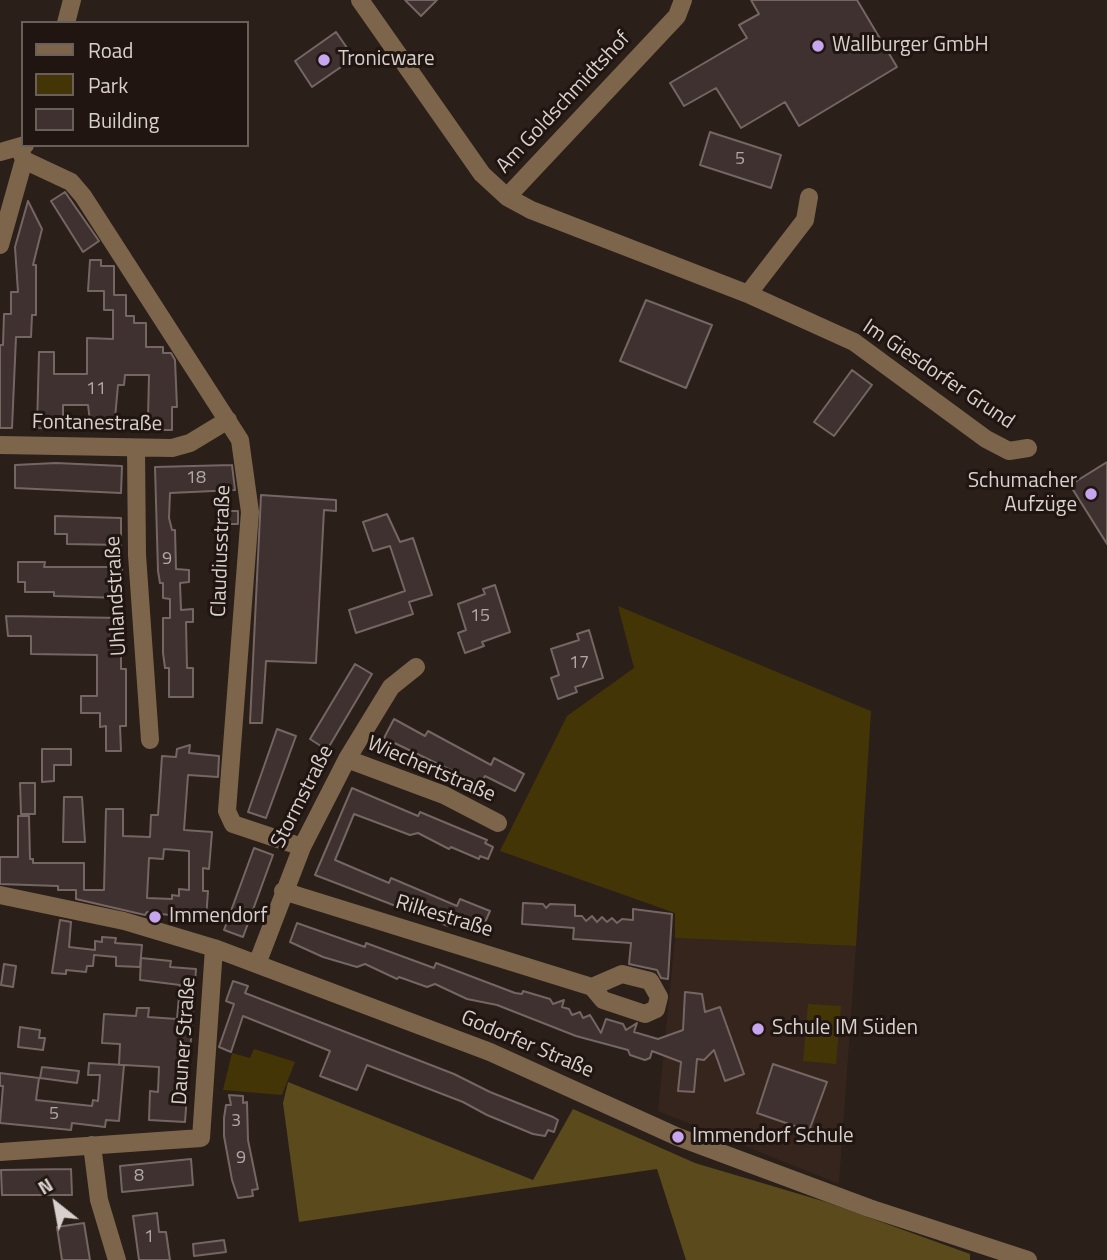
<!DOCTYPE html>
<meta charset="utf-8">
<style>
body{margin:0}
#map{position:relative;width:1107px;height:1260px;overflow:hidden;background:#2a1f19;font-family:"Titillium Web",sans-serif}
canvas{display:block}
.legend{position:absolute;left:21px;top:21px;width:228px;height:126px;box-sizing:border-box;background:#201510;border:2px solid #69605b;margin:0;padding:9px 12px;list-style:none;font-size:21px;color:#d7d0cc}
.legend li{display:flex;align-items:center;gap:14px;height:35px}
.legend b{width:35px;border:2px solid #69605b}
.north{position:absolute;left:21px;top:1169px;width:70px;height:70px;-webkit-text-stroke:5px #201510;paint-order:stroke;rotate:329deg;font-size:19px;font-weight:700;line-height:28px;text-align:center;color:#d7d0cc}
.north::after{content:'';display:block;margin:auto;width:24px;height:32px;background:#d7d0cc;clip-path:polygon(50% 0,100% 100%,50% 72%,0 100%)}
</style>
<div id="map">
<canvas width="1107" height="1260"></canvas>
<ul class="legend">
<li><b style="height:9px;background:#7d654b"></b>Road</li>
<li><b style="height:19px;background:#443507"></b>Park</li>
<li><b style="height:19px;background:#3e312f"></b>Building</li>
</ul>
<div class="north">N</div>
</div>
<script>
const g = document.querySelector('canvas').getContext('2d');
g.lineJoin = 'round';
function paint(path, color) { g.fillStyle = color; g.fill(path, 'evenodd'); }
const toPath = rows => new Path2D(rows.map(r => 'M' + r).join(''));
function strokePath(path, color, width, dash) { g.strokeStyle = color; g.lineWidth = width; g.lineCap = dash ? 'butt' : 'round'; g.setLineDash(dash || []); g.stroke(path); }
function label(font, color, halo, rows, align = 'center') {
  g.font = font + ' "Titillium Web",sans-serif'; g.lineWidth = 6; g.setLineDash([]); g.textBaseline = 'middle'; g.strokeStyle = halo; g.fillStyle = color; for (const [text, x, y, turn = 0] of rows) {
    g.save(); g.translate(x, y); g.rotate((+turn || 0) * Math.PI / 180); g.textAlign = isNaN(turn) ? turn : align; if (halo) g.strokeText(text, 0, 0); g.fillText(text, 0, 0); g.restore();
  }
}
const built = toPath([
 [675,938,856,946,839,1184,658,1111]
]);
const green = toPath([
 [618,606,871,711,856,946,675,938,675,913,500,851,567,716,634,668],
 [808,1004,841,1006,836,1064,803,1061],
 [254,1049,295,1062,282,1095,223,1090,232,1053,250,1058]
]);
const forest = toPath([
 [288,1082,533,1180,573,1109,695,1163,826,1202,970,1254,970,1260,686,1260,657,1169,299,1222,283,1103]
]);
const building = toPath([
 [405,0,437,0,421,16,405,0],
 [751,0,857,0,897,67,799,126,785,102,741,128,716,88,684,106,670,83,747,38,739,25,759,14,751,0],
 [336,32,354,58,312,87,295,61,336,32],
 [710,132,781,155,771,188,700,165,710,132],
 [65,192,99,241,83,252,51,201,65,192],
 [28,201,42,229,33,265,36,265,36,315,32,315,31,337,16,337,12,428,0,428,0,345,3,345,4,314,11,314,11,292,18,292,15,247,28,201],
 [90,260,101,260,101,266,114,266,114,295,126,295,126,316,134,316,134,323,146,323,146,347,163,347,163,353,171,353,175,360,177,407,172,407,172,430,154,430,154,419,148,419,149,375,125,375,124,385,118,385,114,429,91,429,88,405,63,405,63,429,37,428,39,352,54,352,54,374,87,374,87,338,113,339,113,310,104,310,104,291,88,291,90,260],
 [646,300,712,325,686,388,620,361,646,300],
 [852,370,872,385,834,436,814,422,852,370],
 [1107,462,1107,544,1070,485,1107,462],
 [56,463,122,466,121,493,15,488,15,465,56,463],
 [232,465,235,490,170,493,169,518,172,530,175,530,176,569,189,570,189,582,180,583,181,610,193,609,193,622,186,622,187,668,193,668,193,697,169,697,169,668,165,668,163,653,163,618,170,618,170,599,163,598,163,583,160,583,158,571,155,467,232,465],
 [261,495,336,500,336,511,324,510,316,663,266,661,262,723,250,723,261,495],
 [217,511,238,511,238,524,217,524,217,511],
 [387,514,400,542,413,538,432,595,409,602,413,614,356,633,349,610,405,591,390,546,373,551,363,522,387,514],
 [55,516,121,518,121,545,67,544,67,534,55,534,55,516],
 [18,562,45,562,44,567,122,567,122,598,54,596,54,592,25,592,25,582,18,582,18,562],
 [495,585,510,632,482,642,484,646,465,653,458,633,466,630,458,604,485,594,483,589,495,585],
 [6,616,121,618,121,669,126,669,126,726,120,726,121,751,106,751,106,726,100,727,100,713,81,713,81,696,97,696,97,655,31,654,31,636,8,636,6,616],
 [589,630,603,678,575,687,577,692,558,699,551,678,559,675,551,649,579,640,577,634,589,630],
 [355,664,372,674,327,750,310,739,355,664],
 [394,719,425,736,428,731,491,765,494,758,524,774,515,791,485,776,480,784,384,738,394,719],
 [277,729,296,736,266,818,248,812,277,729],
 [190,745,189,753,219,756,218,777,188,775,184,830,212,832,209,869,203,868,203,891,208,891,206,920,147,912,145,915,76,899,76,890,58,890,58,886,0,884,0,857,18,857,18,816,29,816,30,859,33,859,33,863,84,863,84,890,104,890,106,809,123,809,123,836,150,837,151,815,158,815,162,756,176,757,177,749,190,745],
 [164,849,189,851,189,890,179,889,179,896,172,895,172,899,147,898,149,858,163,859,164,849],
 [42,749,71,749,71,765,54,765,54,781,42,782,42,749],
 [20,783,35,783,35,814,21,814,20,783],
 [352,788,418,816,420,812,487,840,485,843,493,847,488,859,480,856,479,859,451,847,449,849,418,833,410,835,354,814,335,860,389,883,391,878,457,906,460,899,490,911,482,929,452,918,448,926,315,875,352,788],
 [64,797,82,797,85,842,63,842,64,797],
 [254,848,273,855,243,937,224,930,254,848],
 [523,903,543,904,546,908,550,904,575,905,575,916,582,916,586,921,592,916,597,922,602,917,607,922,612,918,617,923,622,919,633,920,633,909,672,914,668,979,661,978,657,970,629,964,631,943,573,939,574,928,522,924,523,903],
 [60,920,71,922,69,947,95,950,95,941,102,942,102,937,116,938,115,943,142,945,140,967,116,966,116,957,94,955,93,966,87,966,86,972,66,970,66,974,52,973,60,920],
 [297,923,365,947,366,943,434,968,436,963,515,993,522,994,523,991,550,999,553,1004,564,1000,562,1007,569,1009,572,1015,580,1012,583,1018,590,1015,601,1033,606,1019,623,1024,626,1030,637,1023,634,1032,658,1039,683,1030,685,992,702,994,705,1012,720,1007,744,1074,725,1081,714,1050,704,1060,697,1059,694,1092,678,1091,681,1062,652,1051,650,1058,645,1060,630,1055,628,1050,576,1036,497,1005,467,999,435,984,427,987,399,977,397,979,365,964,357,967,323,957,290,942,297,923],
 [141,958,171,961,170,967,196,969,185,1122,149,1120,150,1091,158,1092,159,1067,124,1065,119,1121,106,1120,105,1127,72,1123,71,1130,0,1123,3,1086,0,1086,0,1073,39,1078,36,1100,92,1106,93,1100,98,1101,100,1075,88,1075,89,1063,124,1065,119,1065,120,1044,102,1043,104,1014,136,1016,137,1008,149,1008,148,1017,177,1019,180,985,140,980,141,958],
 [4,964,16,966,13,987,1,985,4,964],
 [233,981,248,986,245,993,454,1074,490,1092,553,1117,558,1120,554,1132,548,1130,545,1136,533,1134,487,1115,463,1102,367,1065,357,1090,320,1076,330,1051,243,1016,231,1052,219,1047,234,1004,226,1001,233,981],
 [20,1027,40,1030,39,1038,45,1038,43,1050,18,1047,20,1027],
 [773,1064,827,1082,809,1131,757,1113,773,1064],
 [42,1067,79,1071,77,1083,40,1078,42,1067],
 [229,1095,243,1096,243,1103,247,1102,248,1140,258,1189,252,1190,253,1196,238,1198,232,1180,224,1136,224,1118,226,1105,231,1105,229,1095],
 [191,1159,193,1185,122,1192,120,1166,191,1159],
 [71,1169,72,1195,2,1195,1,1170,71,1169],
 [157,1213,159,1232,166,1232,170,1260,139,1260,133,1216,157,1213],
 [84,1223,90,1260,62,1260,57,1227,84,1223],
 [224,1240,226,1252,194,1256,193,1244,224,1240]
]);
const minor = toPath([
 [360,0,482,174,507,197,531,210,748,294,854,342,986,439,1009,451,1028,448],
 [66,23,72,0],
 [0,152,25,145],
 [24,160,71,182,83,196,240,440,250,512,227,811,233,824,302,847],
 [507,197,677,16,683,0],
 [0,245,24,160,20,149],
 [748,294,805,220,809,197],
 [0,445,172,448,190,443,228,420],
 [136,449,137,555,150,740],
 [347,759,444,795,498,823],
 [283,891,592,987,603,1000,645,1014,656,1009,659,997,650,981,622,974,592,987],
 [0,895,124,921,214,948,490,1052,678,1137,869,1208,1028,1260],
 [257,964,302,847,347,759,391,687,416,667],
 [92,1145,99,1200,117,1260],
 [0,1152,201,1138,214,948]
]);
const markers = [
 [818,46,7,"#c7a6ef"],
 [324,60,7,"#c7a6ef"],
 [1091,494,7,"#c7a6ef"],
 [155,917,7,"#c7a6ef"],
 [758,1029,7,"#c7a6ef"],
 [678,1137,7,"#c7a6ef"]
];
const numberNames = [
 ["5",740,160],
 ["11",96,390],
 ["18",196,479],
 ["9",167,560],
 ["15",480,617],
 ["17",579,664],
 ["5",54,1115],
 ["3",236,1122],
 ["9",241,1159],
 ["8",139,1177],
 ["1",149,1238]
];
const poiNames = [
 ["Wallburger GmbH",832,46],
 ["Tronicware",338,60],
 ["Schumacher",1077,482,"right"],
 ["Aufzüge",1077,506,"right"],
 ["Immendorf",169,917],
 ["Schule IM Süden",772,1029],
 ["Immendorf Schule",692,1137]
];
const streetNames = [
 ["Am Goldschmidtshof",564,103,-47],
 ["Im Giesdorfer Grund",938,375,34],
 ["Fontanestraße",97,424,1],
 ["Claudiusstraße",222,551,-88],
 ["Uhlandstraße",117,596,-93],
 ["Wiechertstraße",431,770,23],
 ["Stormstraße",303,797,-63],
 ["Rilkestraße",444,917,17],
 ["Dauner Straße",185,1041,-86],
 ["Godorfer Straße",527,1045,23]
];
paint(built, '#36251c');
paint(green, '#443507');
paint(forest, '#5a4a1c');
paint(building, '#3e312f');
strokePath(building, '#756664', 2);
strokePath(minor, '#7d654b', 18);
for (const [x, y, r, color] of markers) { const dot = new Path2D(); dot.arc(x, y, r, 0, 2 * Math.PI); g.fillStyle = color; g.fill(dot); strokePath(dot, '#201510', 2.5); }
label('18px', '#b1a8a5', null, numberNames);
label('21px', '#d7d0cc', '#201510', poiNames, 'left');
label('21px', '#d7d0cc', '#201510', streetNames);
</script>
